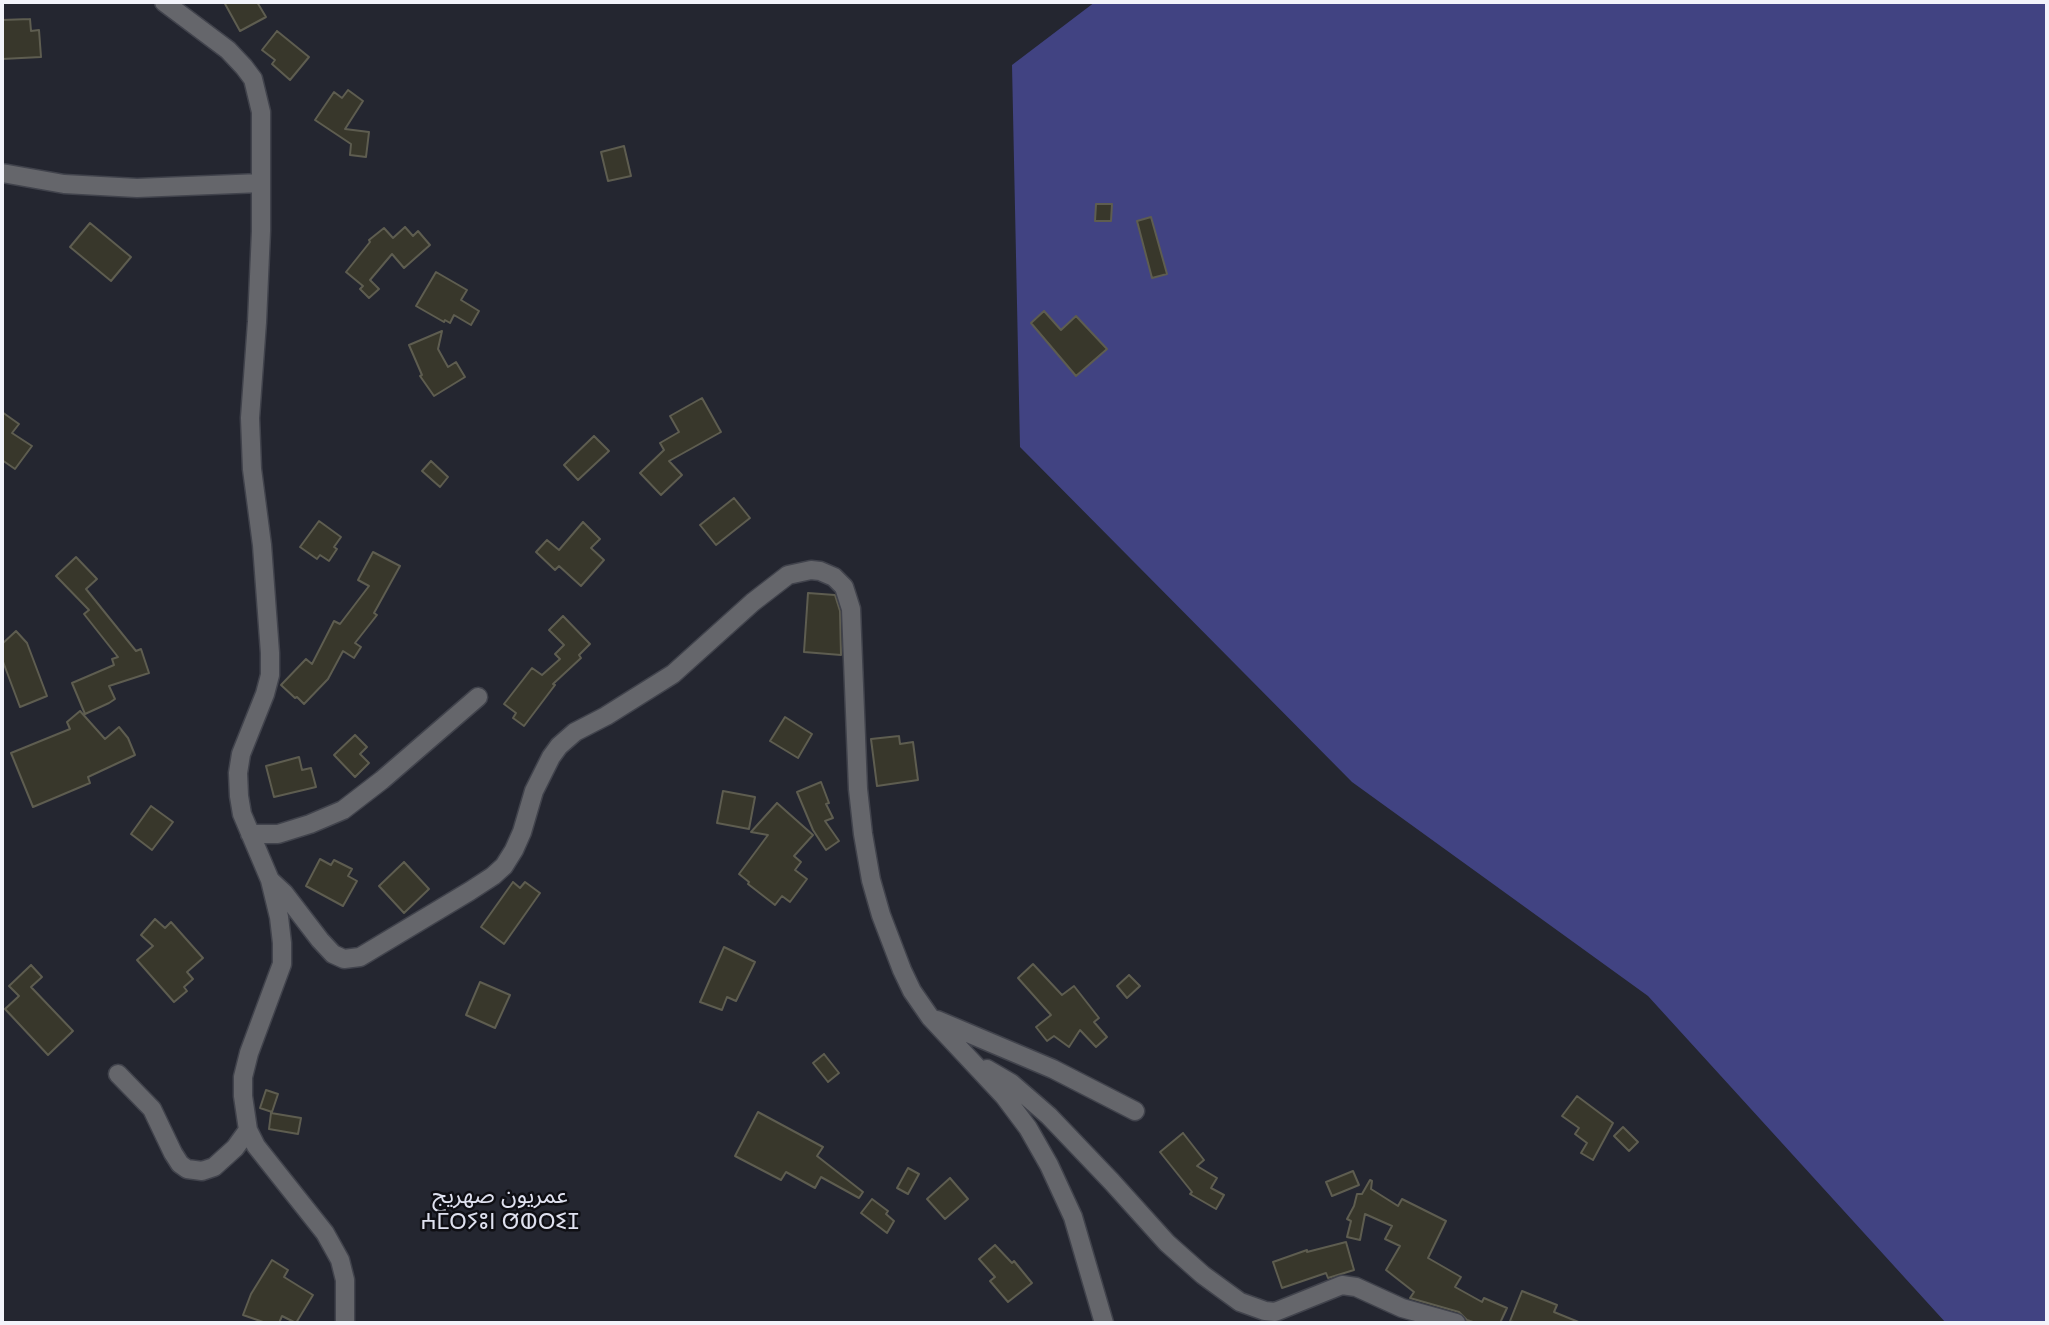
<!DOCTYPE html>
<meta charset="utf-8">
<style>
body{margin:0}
#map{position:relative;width:2049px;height:1325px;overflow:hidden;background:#242630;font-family:"DM Sans",sans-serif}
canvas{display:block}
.frame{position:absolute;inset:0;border:4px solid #f2f3fa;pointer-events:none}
</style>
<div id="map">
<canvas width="2049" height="1325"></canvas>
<div class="frame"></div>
</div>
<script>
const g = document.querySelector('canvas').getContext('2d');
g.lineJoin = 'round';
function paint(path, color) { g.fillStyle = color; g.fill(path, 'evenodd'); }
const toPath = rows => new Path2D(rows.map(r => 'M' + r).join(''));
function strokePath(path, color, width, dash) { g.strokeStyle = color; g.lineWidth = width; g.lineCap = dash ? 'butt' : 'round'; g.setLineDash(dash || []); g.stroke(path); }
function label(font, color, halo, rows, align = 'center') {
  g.font = font + ' "DM Sans","Noto Sans Arabic","Noto Sans Tifinagh",sans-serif'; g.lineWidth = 5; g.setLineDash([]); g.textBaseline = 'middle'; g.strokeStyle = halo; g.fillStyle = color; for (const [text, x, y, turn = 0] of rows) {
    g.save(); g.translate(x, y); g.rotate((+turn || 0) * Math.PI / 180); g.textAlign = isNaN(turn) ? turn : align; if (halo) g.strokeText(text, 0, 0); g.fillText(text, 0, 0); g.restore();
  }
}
const forest = toPath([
 [1095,2,2047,2,2047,1323,1946,1323,1648,996,1352,782,1020,447,1012,65]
]);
const building = toPath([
 [224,2,257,2,266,17,240,31,224,2],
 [30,19,31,31,39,30,41,57,2,59,2,20,30,19],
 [277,31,309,57,290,80,272,64,275,60,262,50,277,31],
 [348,90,363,101,345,129,369,132,366,157,350,155,351,144,315,120,334,92,342,98,348,90],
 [624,146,631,176,608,181,601,152,624,146],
 [1096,204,1112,204,1111,221,1095,221,1096,204],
 [1151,217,1167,274,1152,278,1137,221,1151,217],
 [90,223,131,257,111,281,70,247,90,223],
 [405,227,413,236,418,231,430,245,404,268,392,254,370,280,379,289,369,298,360,289,363,286,346,272,370,242,369,240,384,228,393,238,405,227],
 [436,272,467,290,461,300,479,311,471,325,454,315,450,323,445,320,444,322,416,306,436,272],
 [1044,311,1061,330,1076,316,1107,349,1076,376,1031,323,1044,311],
 [442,331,438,349,448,367,456,362,465,377,434,396,420,376,422,375,409,345,442,331],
 [702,398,721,432,669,461,682,475,661,495,640,473,664,450,660,443,679,432,670,416,702,398],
 [2,412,19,424,12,433,32,446,15,469,2,460,2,412],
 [594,436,609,451,578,480,564,465,594,436],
 [431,461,448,477,440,487,422,471,431,461],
 [734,498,750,518,716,545,700,525,734,498],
 [319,521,341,537,334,547,337,549,329,561,320,555,317,559,300,547,319,521],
 [583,522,600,539,591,548,604,560,581,586,559,566,555,570,536,552,547,540,559,550,583,522],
 [373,552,400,566,374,613,377,615,355,643,361,647,354,658,343,651,328,679,304,704,297,697,295,698,281,685,306,659,312,664,334,621,340,624,369,586,358,580,373,552],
 [76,557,97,579,86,589,136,651,141,649,149,673,109,686,115,699,109,703,85,714,72,683,114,665,112,659,118,657,84,614,89,610,56,576,76,557],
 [808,593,835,595,840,611,841,655,804,652,808,593],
 [563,616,590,644,579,655,581,658,553,684,555,685,524,726,513,718,516,713,504,704,532,668,542,675,560,659,555,654,564,645,549,630,563,616],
 [16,631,27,643,47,696,20,707,2,659,2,644,16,631],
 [80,711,105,739,119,727,128,738,135,755,88,777,90,783,33,807,11,753,70,729,67,722,80,711],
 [785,717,812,734,798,758,770,741,785,717],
 [355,735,367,747,360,754,369,763,355,777,334,755,355,735],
 [899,736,900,744,913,742,918,780,877,786,871,739,899,736],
 [299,757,302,770,311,768,316,787,274,797,266,766,299,757],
 [821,782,829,803,826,804,833,818,825,821,839,841,826,850,813,830,797,792,821,782],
 [723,791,755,797,749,829,717,823,723,791],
 [777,803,813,835,794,856,801,862,795,870,807,879,790,902,782,896,775,905,748,884,749,882,739,874,768,835,751,832,777,803],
 [151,806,173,822,152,850,131,834,151,806],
 [320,859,331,865,334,860,352,869,348,876,357,881,343,906,306,886,320,859],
 [404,862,429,889,404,913,379,886,404,862],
 [513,882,520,888,525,882,540,893,504,944,481,927,513,882],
 [155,919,165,928,171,922,203,958,187,972,193,979,184,987,187,991,174,1002,137,960,153,946,141,935,155,919],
 [724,947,755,962,736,1001,727,997,722,1010,700,1002,724,947],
 [1033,964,1062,995,1074,986,1099,1018,1094,1022,1107,1037,1096,1047,1080,1030,1069,1047,1054,1036,1047,1041,1036,1027,1051,1015,1018,978,1033,964],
 [31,965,42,977,31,987,73,1031,48,1055,5,1009,19,996,9,986,31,965],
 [1129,975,1140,986,1127,998,1117,986,1129,975],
 [480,982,510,995,495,1028,466,1015,480,982],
 [824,1054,839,1073,828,1082,813,1063,824,1054],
 [266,1090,278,1094,272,1112,260,1108,266,1090],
 [1577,1096,1613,1123,1593,1160,1581,1153,1587,1143,1575,1134,1579,1128,1562,1116,1577,1096],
 [758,1112,823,1147,817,1156,863,1192,859,1198,821,1177,815,1188,786,1172,781,1180,735,1156,758,1112],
 [271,1113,301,1118,298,1134,269,1129,271,1113],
 [1623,1127,1638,1142,1629,1151,1614,1136,1623,1127],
 [1183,1133,1204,1160,1197,1166,1217,1178,1211,1188,1224,1195,1216,1209,1190,1194,1192,1192,1160,1152,1183,1133],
 [908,1168,919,1174,908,1194,897,1188,908,1168],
 [1353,1171,1359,1185,1332,1196,1326,1182,1353,1171],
 [950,1178,968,1199,945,1219,927,1199,950,1178],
 [1370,1180,1372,1181,1371,1189,1398,1206,1402,1199,1446,1221,1428,1258,1461,1277,1455,1287,1482,1302,1484,1298,1507,1308,1500,1323,1476,1323,1467,1320,1459,1312,1410,1298,1414,1292,1386,1270,1400,1246,1385,1239,1392,1226,1365,1214,1360,1240,1347,1237,1351,1221,1347,1219,1354,1206,1357,1194,1362,1194,1370,1180],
 [872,1199,888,1211,886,1214,894,1221,887,1233,861,1213,872,1199],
 [1346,1242,1354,1270,1328,1278,1326,1273,1282,1288,1273,1262,1307,1250,1307,1252,1346,1242],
 [995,1245,1012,1263,1014,1261,1032,1283,1008,1302,990,1281,995,1277,979,1259,995,1245],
 [272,1260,288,1270,284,1277,313,1295,296,1323,282,1316,279,1323,266,1323,243,1315,251,1294,272,1260],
 [1522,1291,1557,1305,1554,1312,1581,1323,1517,1323,1510,1321,1522,1291]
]);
const minor = toPath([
 [164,2,228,50,244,67,253,79,261,112,261,231,257,322,250,418,252,469,262,545,270,653,270,675,265,694,241,754,238,773,239,796,242,814,270,880,279,917,282,943,282,964,249,1053,243,1077,243,1096,248,1130,256,1146,325,1233,340,1260,345,1280,345,1323],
 [2,173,64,184,137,188,261,183],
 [250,834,278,834,310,824,343,810,382,780,478,697],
 [270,880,284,893,320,940,333,954,344,959,360,957,470,891,493,876,504,866,514,850,522,832,534,791,551,757,559,746,575,732,606,716,673,674,753,602,788,575,811,570,820,571,834,577,844,587,851,609,858,789,863,834,871,880,881,915,902,970,912,991,930,1017,1004,1096,1028,1128,1049,1165,1073,1217,1104,1323],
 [937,1020,1053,1069,1135,1111],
 [987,1069,1011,1083,1049,1116,1112,1182,1167,1243,1203,1275,1240,1302,1265,1311,1275,1312,1342,1285,1356,1287,1402,1308,1456,1323],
 [118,1074,152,1109,173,1153,180,1164,187,1169,202,1171,214,1167,235,1148,248,1130]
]);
const quarterNames = [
 ["عمريون صهريج",500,1197],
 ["ⵄⵎⵔⵢⵓⵏ ⵚⵀⵔⵉⵊ",500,1223]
];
paint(forest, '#414382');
paint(building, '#38372b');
strokePath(building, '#5e5d50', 2);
strokePath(minor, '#41434c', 21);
strokePath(minor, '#65666b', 18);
label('23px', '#dfe1ef', '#0f0f14', quarterNames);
</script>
